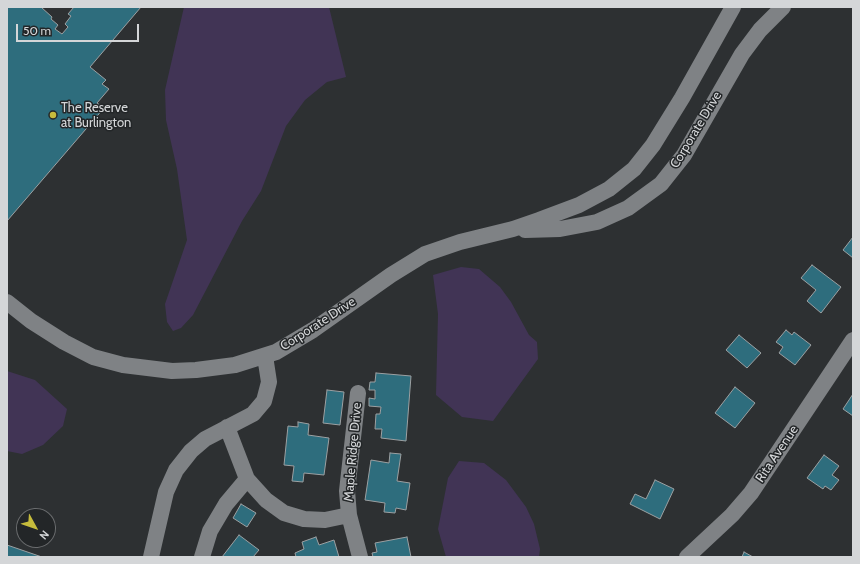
<!DOCTYPE html>
<style>
body{margin:0}
#map{position:relative;width:860px;height:564px;overflow:hidden;background:#2d3032;font-family:Cabin,sans-serif}
canvas{display:block}
.frame{position:absolute;inset:0;border:8px solid #d4d6d8;pointer-events:none}
.north{position:absolute;left:16px;top:508px;width:40px;height:40px;box-sizing:border-box;background:#232628;border:1px solid #6a6c6e;border-radius:50%;rotate:130deg;font-size:11px;font-weight:700;line-height:16px;text-align:center;color:#d4d6d8}
.north::after{content:'';display:block;margin:auto;width:14px;height:18px;background:#c6bc3c;clip-path:polygon(50% 0,100% 100%,50% 72%,0 100%)}
.scale{position:absolute;left:16px;top:24px;width:123px;height:18px;box-sizing:border-box;border:2px solid #d4d6d8;border-top:0;padding-left:5px;font-size:12px;line-height:14px;white-space:nowrap;color:#d4d6d8;-webkit-text-stroke:3px #232628;paint-order:stroke}
</style>
<div id="map">
<canvas width="860" height="564"></canvas>
<div class="frame"></div>
<div class="north">N</div>
<div class="scale">50 m</div>
</div>
<script>
const g = document.querySelector('canvas').getContext('2d');
g.lineJoin = 'round';
function paint(path, color) { g.fillStyle = color; g.fill(path, 'evenodd'); }
const toPath = rows => new Path2D(rows.map(r => 'M' + r).join(''));
function strokePath(path, color, width, dash) { g.strokeStyle = color; g.lineWidth = width; g.lineCap = dash ? 'butt' : 'round'; g.setLineDash(dash || []); g.stroke(path); }
function label(font, color, halo, rows, align = 'center') {
  g.font = font + ' Cabin,sans-serif'; g.lineWidth = 3; g.setLineDash([]); g.textBaseline = 'middle'; g.strokeStyle = halo; g.fillStyle = color; for (const [text, x, y, turn = 0] of rows) {
    g.save(); g.translate(x, y); g.rotate((+turn || 0) * Math.PI / 180); g.textAlign = isNaN(turn) ? turn : align; if (halo) g.strokeText(text, 0, 0); g.fillText(text, 0, 0); g.restore();
  }
}
const green = toPath([
 [184,7,329,7,346,77,327,82,305,100,286,126,261,191,242,221,193,315,181,328,173,331,167,322,165,304,187,240,177,169,166,120,165,90],
 [461,267,479,269,500,287,511,302,529,335,537,342,538,359,493,421,462,417,436,395,438,314,433,275],
 [7,371,35,380,67,409,63,426,43,445,22,454,7,451],
 [459,461,484,463,506,480,526,507,534,524,540,549,539,557,446,557,438,529,448,478]
]);
const building = toPath([
 [7,7,41,7,52,17,51,19,58,25,55,29,62,34,68,27,65,24,71,16,68,14,74,7,141,7,90,67,106,80,102,84,109,89,97,103,104,108,7,221,7,7],
 [853,237,853,258,843,250,853,237],
 [812,265,841,287,821,313,807,301,816,290,801,278,812,265],
 [786,330,792,335,794,332,811,345,795,365,779,353,783,347,776,342,786,330],
 [739,335,761,353,747,368,726,350,739,335],
 [376,373,411,376,406,441,381,438,382,429,375,429,376,414,380,414,381,407,369,406,369,398,375,399,375,390,369,390,370,382,375,382,376,373],
 [735,387,755,403,735,428,715,413,735,387],
 [327,390,344,392,340,425,323,423,327,390],
 [853,394,853,416,843,409,853,394],
 [298,422,309,424,308,435,329,438,324,475,304,473,303,482,292,481,294,466,284,465,288,426,298,427,298,422],
 [390,453,401,454,397,481,410,483,406,510,396,508,395,513,384,512,385,503,365,500,371,460,389,463,390,453],
 [824,455,839,466,832,475,839,480,831,490,825,486,823,489,807,478,824,455],
 [655,480,674,489,660,519,630,504,635,494,646,499,655,480],
 [241,504,256,513,247,527,233,518,241,504],
 [239,535,259,550,253,557,222,557,239,535],
 [316,537,319,545,334,540,339,557,296,557,295,553,304,549,302,542,316,537],
 [407,537,411,557,373,557,372,553,377,552,375,543,407,537],
 [7,545,42,557,7,557,7,545],
 [744,552,753,557,742,557,744,552]
]);
const street = toPath([
 [525,230,560,229,597,222,628,208,661,184,684,155,742,54,760,30,783,7],
 [7,302,31,321,64,342,93,357,123,365,172,371,196,370,235,365,276,352,313,330,391,275,425,254,460,242,513,229,539,220,579,205,609,189,634,169,653,145,682,98,733,7],
 [358,393,347,491,349,515,360,557],
 [227,427,247,479,266,500,284,513,304,519,325,520,349,515],
 [151,557,166,492,176,470,191,451,205,439,253,414,264,401,269,382,265,356],
 [202,557,210,531,226,504,247,479],
 [687,557,732,515,751,493,853,340]
]);
const markers = [
 [53,115,4,"#c6bc3c"]
];
const poiNames = [
 ["The Reserve",61,108],
 ["at Burlington",61,123]
];
const streetNames = [
 ["Corporate Drive",696,130,-59],
 ["Corporate Drive",318,324,-33],
 ["Maple Ridge Drive",353,452,-85],
 ["Rita Avenue",777,454,-56]
];
paint(green, '#413455');
paint(building, '#2e6d7d');
strokePath(building, '#9ca0a2', 1);
strokePath(street, '#7f8285', 16);
for (const [x, y, r, color] of markers) { const dot = new Path2D(); dot.arc(x, y, r, 0, 2 * Math.PI); g.fillStyle = color; g.fill(dot); strokePath(dot, '#232628', 1.5); }
label('13px', '#d4d6d8', '#232628', poiNames, 'left');
label('13px', '#d4d6d8', '#232628', streetNames);
</script>
